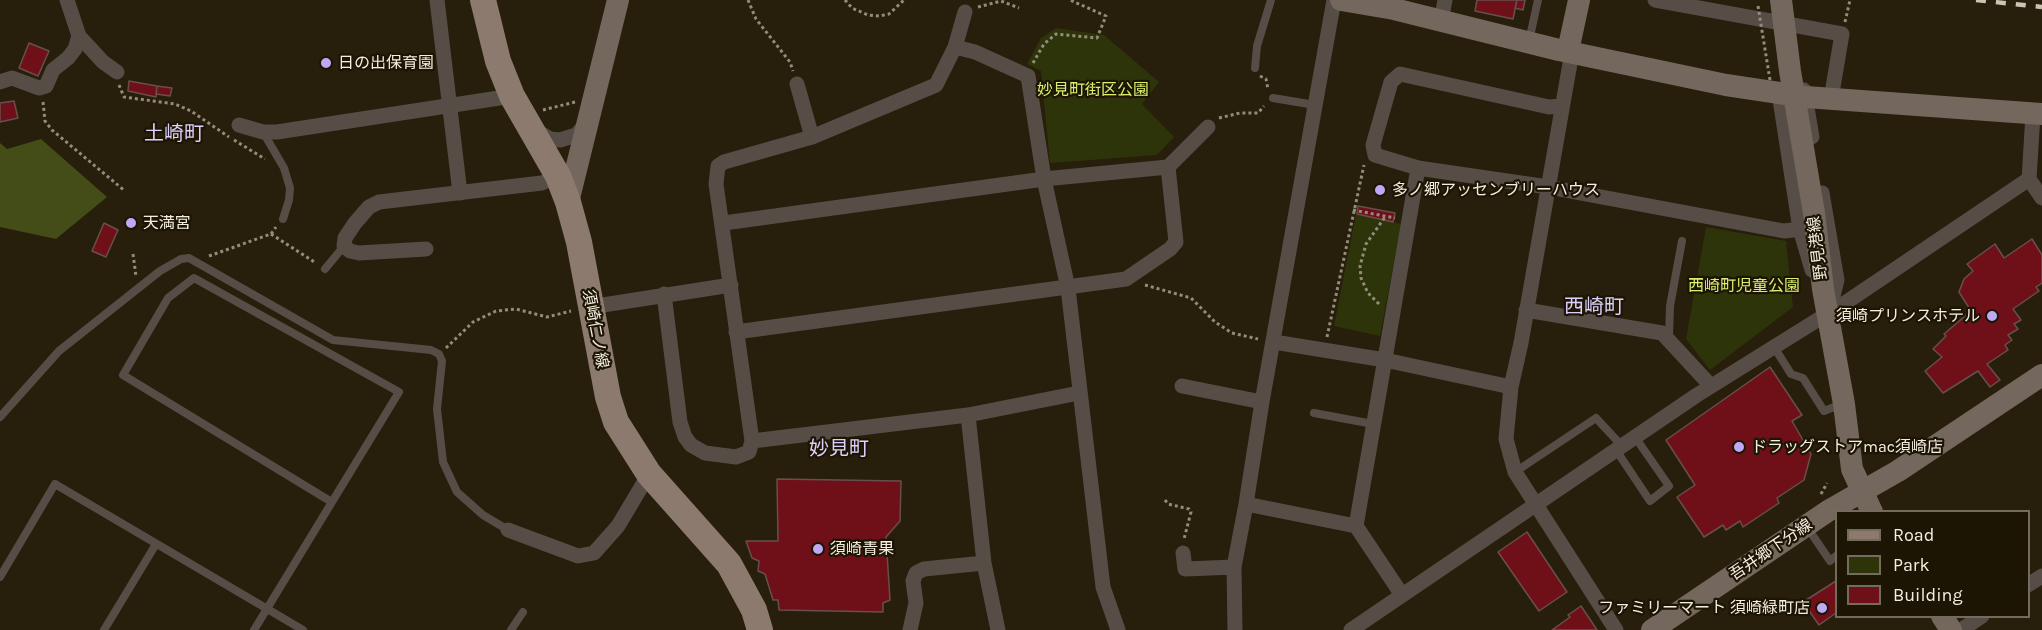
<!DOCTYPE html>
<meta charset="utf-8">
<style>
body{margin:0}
#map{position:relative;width:2042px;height:630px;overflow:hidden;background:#271e0b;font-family:Karla,sans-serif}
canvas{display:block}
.legend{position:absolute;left:1835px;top:510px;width:195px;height:108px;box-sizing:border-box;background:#1d1504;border:2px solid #736c5d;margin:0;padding:8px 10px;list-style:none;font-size:18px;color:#f4eee2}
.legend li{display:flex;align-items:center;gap:12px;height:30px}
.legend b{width:30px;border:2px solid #736c5d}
</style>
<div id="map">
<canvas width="2042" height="630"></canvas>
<ul class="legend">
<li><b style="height:8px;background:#8c7a6e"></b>Road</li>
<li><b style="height:16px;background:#2e340a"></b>Park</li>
<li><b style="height:16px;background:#6f1019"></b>Building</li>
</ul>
</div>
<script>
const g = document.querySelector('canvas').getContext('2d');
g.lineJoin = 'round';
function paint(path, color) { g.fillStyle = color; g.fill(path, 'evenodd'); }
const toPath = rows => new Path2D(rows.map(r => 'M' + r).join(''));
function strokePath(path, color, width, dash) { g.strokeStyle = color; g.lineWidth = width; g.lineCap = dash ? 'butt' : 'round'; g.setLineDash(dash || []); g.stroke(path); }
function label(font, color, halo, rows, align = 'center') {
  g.font = font + ' Karla,"Noto Sans JP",sans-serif'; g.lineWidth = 4.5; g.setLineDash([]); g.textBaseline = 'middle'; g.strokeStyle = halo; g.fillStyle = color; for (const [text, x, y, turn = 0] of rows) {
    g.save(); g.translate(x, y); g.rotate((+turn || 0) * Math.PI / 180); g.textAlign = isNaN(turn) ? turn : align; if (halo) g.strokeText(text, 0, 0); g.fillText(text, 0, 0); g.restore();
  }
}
const green = toPath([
 [1056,28,1104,35,1159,82,1142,104,1174,137,1157,155,1050,163,1041,71,1027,64,1041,38],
 [1356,214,1401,224,1380,336,1334,326],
 [1706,227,1786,241,1793,307,1710,370,1686,339]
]);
const forest = toPath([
 [41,139,107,197,56,239,0,227,0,143,7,149]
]);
const building = toPath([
 [1477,0,1517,0,1513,19,1475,11,1477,0],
 [1517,0,1525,0,1523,10,1515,8,1517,0],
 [29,43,49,51,38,76,19,68,29,43],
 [129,81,157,86,156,97,128,91,129,81],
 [157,86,172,88,170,96,156,94,157,86],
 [14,101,18,118,0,122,0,103,14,101],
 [1358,206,1395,213,1393,222,1357,214,1358,206],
 [104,223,118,230,106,257,92,251,104,223],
 [2032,239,2042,255,2042,283,2036,287,2039,291,2013,309,2021,320,2014,324,2018,329,2008,335,2012,340,2005,345,2008,350,1987,364,2000,380,1990,387,1978,371,1943,393,1925,371,1942,357,1933,349,1946,336,1944,334,1971,311,1959,292,1964,279,1973,271,1967,264,1995,244,2004,258,2032,239],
 [1770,367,1802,415,1792,421,1811,454,1804,480,1777,498,1779,503,1743,527,1740,521,1726,530,1723,525,1704,537,1677,497,1695,485,1666,440,1770,367],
 [777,479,901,481,900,521,886,537,890,600,883,603,883,612,779,610,778,600,773,600,765,574,758,571,759,561,752,558,746,541,778,541,777,479],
 [1527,532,1567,592,1539,611,1498,552,1527,532],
 [1836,581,1836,613,1819,625,1803,602,1836,581],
 [1581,606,1597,630,1552,630,1570,617,1568,615,1581,606]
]);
const path = toPath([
 [748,0,756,19,790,62,793,71],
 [845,0,852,8,868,15,879,16,889,14,904,0],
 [978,7,1001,1,1019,8],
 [1845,22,1850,0],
 [1033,63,1044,44,1056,34,1097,38,1106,16,1070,0],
 [1260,76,1266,79,1268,89],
 [119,85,124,97,175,104,191,111,229,137],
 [43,102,45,121,52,130,125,191],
 [543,110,575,102],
 [1219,118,1240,113,1258,113,1264,106],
 [234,140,265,159],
 [1353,210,1395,218],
 [271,234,316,263],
 [133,254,136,276],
 [209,256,271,234,276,227],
 [1145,285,1191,298,1215,322,1232,333,1258,339],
 [1379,304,1368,293,1361,278,1360,266,1366,244,1385,217],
 [1327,337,1364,165],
 [446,348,473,322,496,311,516,309,547,317,571,311],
 [1821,494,1827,483],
 [1165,500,1168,504,1189,509,1191,512,1184,539]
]);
const lane = toPath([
 [1529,41,1538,0],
 [1255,68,1257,46,1271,0],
 [1273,98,1315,105],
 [263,132,284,168,290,188,289,200,283,219],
 [325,269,344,246],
 [1669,337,1670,306,1682,241],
 [1774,347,1791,374,1803,378,1824,411,1842,404],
 [1314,413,1373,424],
 [0,417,59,351,160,271,181,259,189,258,333,340,431,350,439,354,442,361,437,409,443,462,457,492,483,515,508,530],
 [1616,450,1650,501,1669,486,1635,437],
 [1515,472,1596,418,1622,446],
 [1807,527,1830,561,1836,556],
 [0,577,55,484,303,630],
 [104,630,156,544],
 [254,630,399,392,194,278,168,298,123,375,330,501],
 [511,630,523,612]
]);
const street = toPath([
 [67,0,79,36,103,62,117,72],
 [437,0,460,193],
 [1334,0,1262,402,1246,504,1356,526],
 [1655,0,1842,34,1833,87,1834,100],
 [1441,22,1445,0],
 [955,47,965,12],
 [1572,52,1521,343,1511,387,1506,439,1515,472,1616,630],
 [0,82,12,78,39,88,46,86,53,70,68,58,75,49,79,36],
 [797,84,812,137],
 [1804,90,1812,137],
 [1779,93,1800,229,1812,270],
 [2033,114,2029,179,2042,198],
 [239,125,263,132,277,132,512,96],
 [535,130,550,139,560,140,576,135,587,123],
 [1418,168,1375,155,1373,145,1391,82,1400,74,1549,107,1562,106],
 [1822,193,1837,280,1830,308],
 [724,223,1044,179,1168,167],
 [426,249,359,253,350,251,344,246,345,238,355,223,369,207,379,202,542,183,558,176],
 [664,294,680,422,685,437,691,445,705,453,736,457,749,452,752,441],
 [590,307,731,285],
 [1526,310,1662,333,1711,386],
 [736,332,1126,279,1170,249,1176,242,1168,167,1208,127],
 [1274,342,1385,360,1511,387],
 [1182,386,1262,402],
 [1079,393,968,415,752,441,716,184,718,166,724,162,812,137,936,85,955,47,975,52,1028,76,1044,179,1068,288,1103,587,1118,630],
 [968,415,984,563,998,630],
 [508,530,578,556,594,553,618,526,649,474],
 [1183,553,1185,569,1234,567],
 [2028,585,2042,576],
 [1402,595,1356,526,1418,168,1548,187,1784,231,1800,229],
 [910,630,916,603,913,581,916,573,924,569,984,563],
 [1235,630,1234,567,1246,504],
 [1351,630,1697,395,1851,299,2029,179],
 [1961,630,1982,616]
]);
const secondary = toPath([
 [1341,0,1394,9,1559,50,1726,85,1806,97,2042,114],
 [1568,51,1579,0],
 [568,202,618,0],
 [1814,213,1823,289,1844,404,1852,469,1872,512],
 [1942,616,1951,630],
 [1652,630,1828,511,1898,471,2042,375]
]);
const primary = toPath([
 [483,0,498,61,512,96,558,176,568,202,579,242,608,397,616,422,649,474,729,564,754,610,760,630]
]);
const rail = toPath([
 [1976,0,2042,7]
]);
const pathBridge = toPath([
 [1758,6,1770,80]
]);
const secondaryBridge = toPath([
 [1781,0,1790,71,1814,213]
]);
const markers = [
 [326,63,6,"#bea9f5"],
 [1380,190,6,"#bea9f5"],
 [131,223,6,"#bea9f5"],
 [1992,316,6,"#bea9f5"],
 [1739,447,6,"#bea9f5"],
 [818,549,6,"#bea9f5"],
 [1822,608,6,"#bea9f5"]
];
const poiNames = [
 ["日の出保育園",338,63],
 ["多ノ郷アッセンブリーハウス",1392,190],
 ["天満宮",143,223],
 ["須崎プリンスホテル",1980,316,"right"],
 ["ドラッグストアmac須崎店",1751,447],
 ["須崎青果",830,549],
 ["ファミリーマート 須崎緑町店",1810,608,"right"]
];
const parkNames = [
 ["妙見町街区公園",1093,90],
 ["西崎町児童公園",1744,286]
];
const streetNames = [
 ["野見港線",1818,248,-97],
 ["須崎仁ノ線",595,329,79],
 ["吾井郷下分線",1771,550,-34]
];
const quarterNames = [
 ["土崎町",174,134],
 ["西崎町",1594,307],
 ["妙見町",839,449]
];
paint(green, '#2e340a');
paint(forest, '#444d17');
paint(building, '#6f1019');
strokePath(building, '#684f4d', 1.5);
strokePath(path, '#938b7c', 3, [3, 3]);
strokePath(lane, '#564d47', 8);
strokePath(street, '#564d47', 15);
strokePath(secondary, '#74675d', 22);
strokePath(primary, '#8c7a6e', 26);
strokePath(rail, '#cac3b6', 4.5, [10, 10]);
strokePath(pathBridge, '#938b7c', 3, [3, 3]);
strokePath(secondaryBridge, '#74675d', 22);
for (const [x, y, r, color] of markers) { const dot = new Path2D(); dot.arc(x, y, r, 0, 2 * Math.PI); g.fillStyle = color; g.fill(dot); strokePath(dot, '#1d1504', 2); }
label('16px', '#f4eee2', '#1d1504', poiNames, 'left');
label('16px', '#d9ef6d', '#1d1504', parkNames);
label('16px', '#f4eee2', '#1d1504', streetNames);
label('20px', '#dcd1fc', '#1d1504', quarterNames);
</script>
